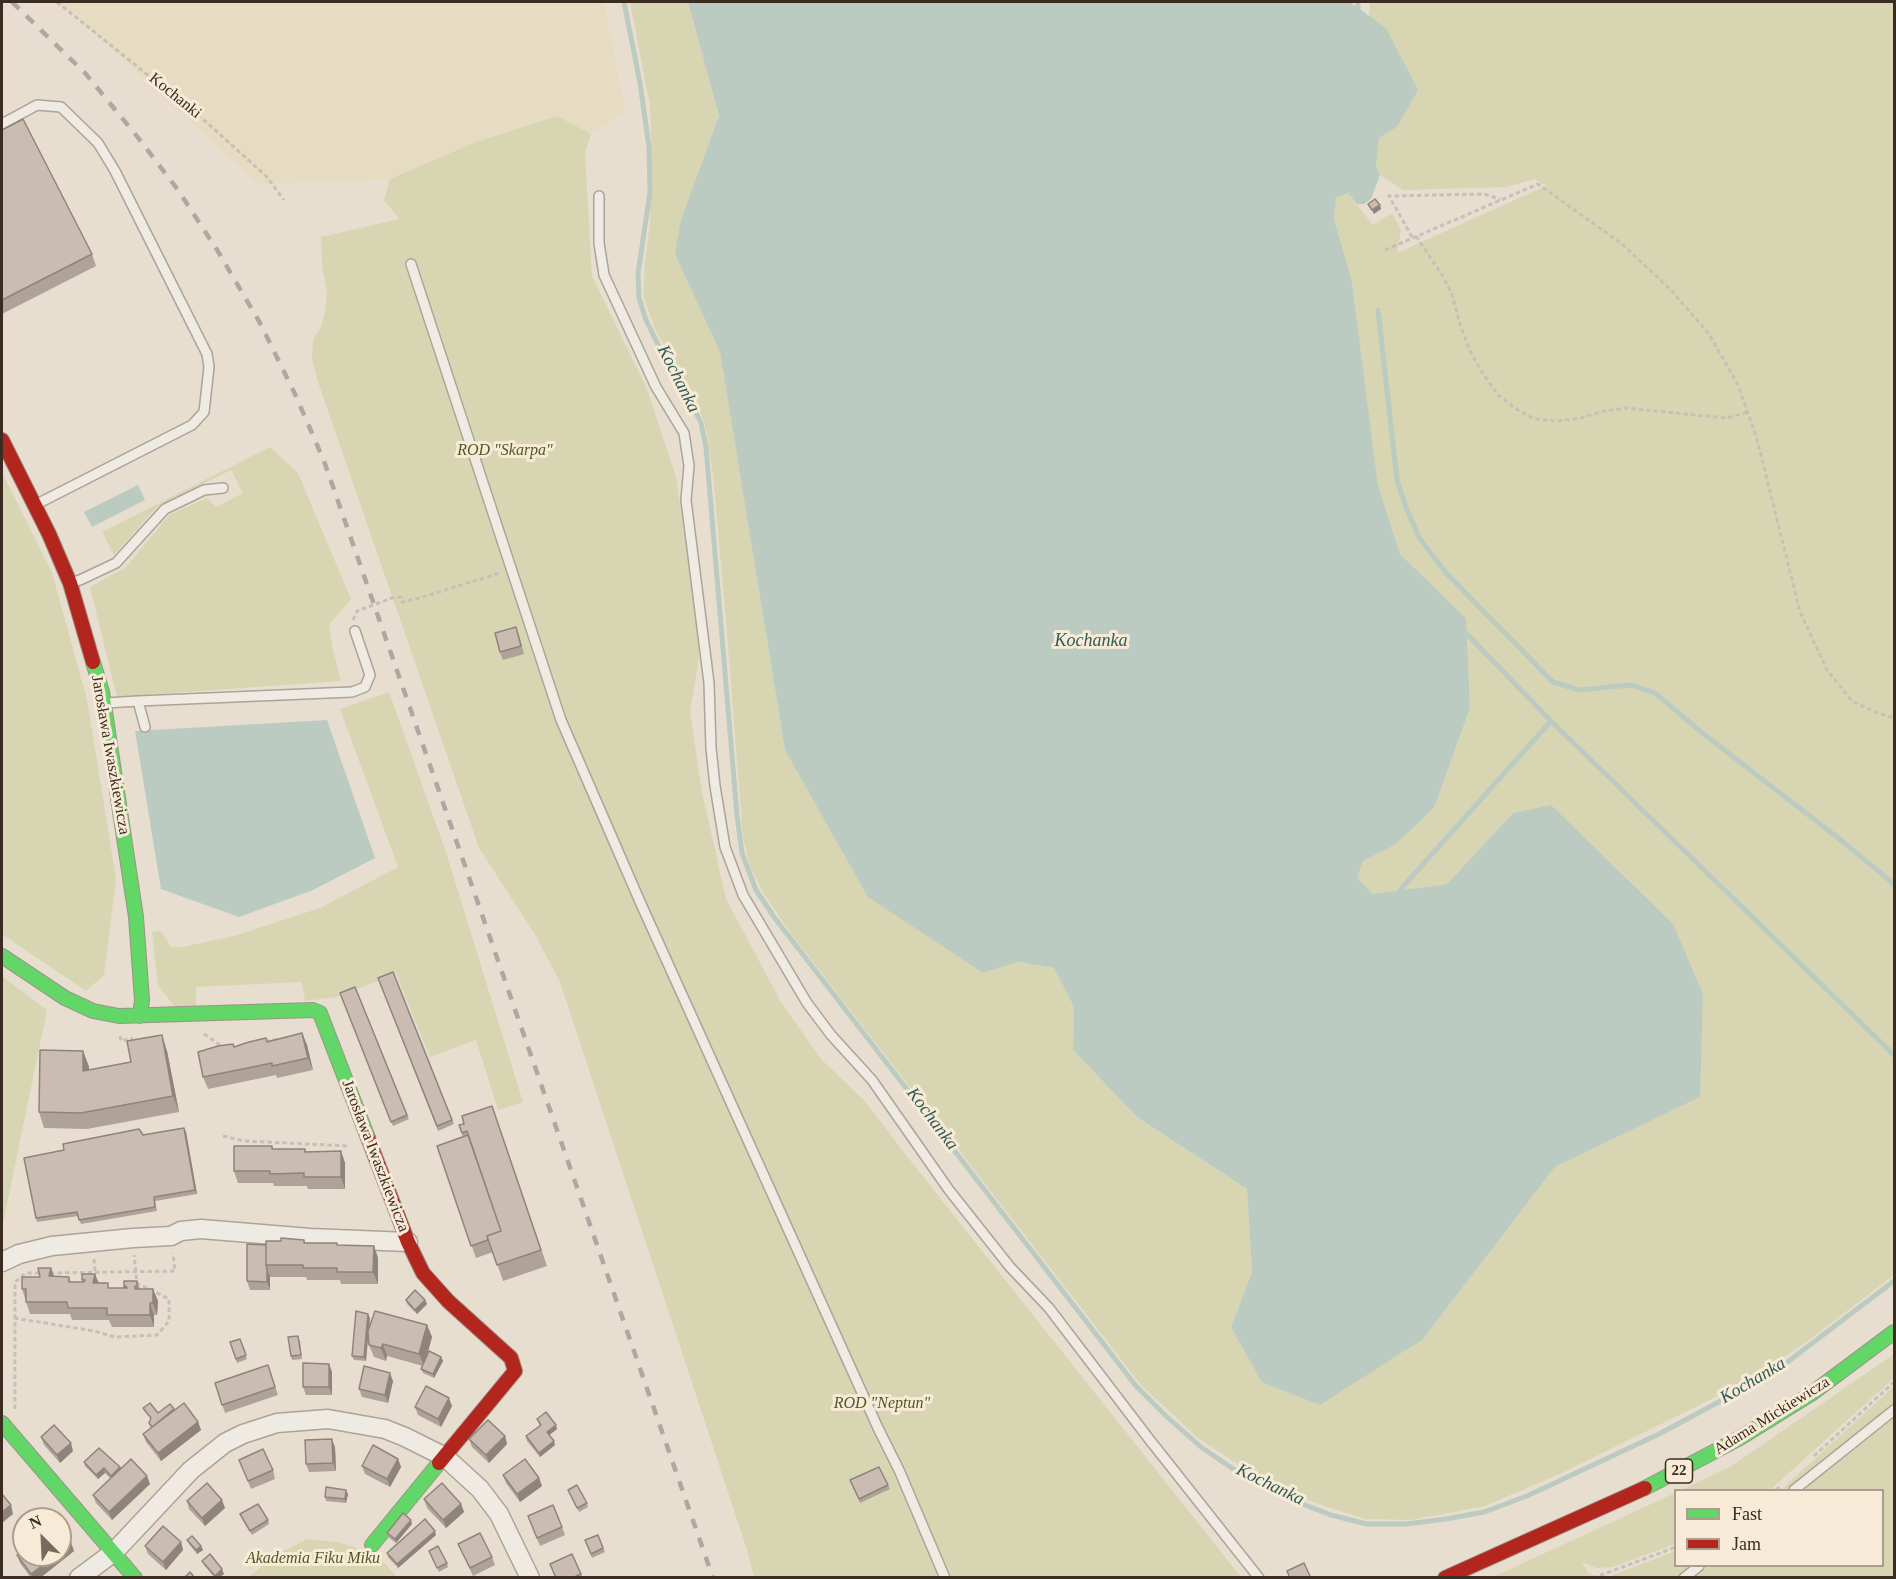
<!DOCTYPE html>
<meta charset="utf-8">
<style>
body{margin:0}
#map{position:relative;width:1896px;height:1579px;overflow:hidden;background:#e7ded0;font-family:Georgia,serif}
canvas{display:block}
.frame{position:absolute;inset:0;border:3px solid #3c2b20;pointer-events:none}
.legend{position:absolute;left:1674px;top:1489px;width:210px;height:78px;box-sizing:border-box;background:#f7ebd7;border:2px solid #ac9e8e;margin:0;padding:8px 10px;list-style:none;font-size:18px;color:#3c2b20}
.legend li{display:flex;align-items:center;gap:12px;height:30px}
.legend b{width:30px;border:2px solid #ac9e8e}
.north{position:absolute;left:12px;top:1507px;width:60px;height:60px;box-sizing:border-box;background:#f7ebd7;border:2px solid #ac9e8e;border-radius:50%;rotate:336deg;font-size:16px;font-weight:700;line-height:24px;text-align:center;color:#3c2b20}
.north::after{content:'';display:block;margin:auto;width:21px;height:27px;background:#786a5e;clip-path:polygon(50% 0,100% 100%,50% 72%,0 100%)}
</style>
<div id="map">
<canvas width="1896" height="1579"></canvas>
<div class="frame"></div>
<ul class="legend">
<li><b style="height:8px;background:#63d668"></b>Fast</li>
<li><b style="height:8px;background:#b3261e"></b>Jam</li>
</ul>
<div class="north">N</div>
</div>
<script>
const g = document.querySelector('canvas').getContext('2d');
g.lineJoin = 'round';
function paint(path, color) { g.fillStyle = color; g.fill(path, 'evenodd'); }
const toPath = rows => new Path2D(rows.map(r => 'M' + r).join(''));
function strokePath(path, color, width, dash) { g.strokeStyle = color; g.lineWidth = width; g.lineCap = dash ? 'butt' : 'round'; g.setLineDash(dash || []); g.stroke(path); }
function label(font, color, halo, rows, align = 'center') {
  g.font = font + ' Georgia,serif'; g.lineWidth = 6; g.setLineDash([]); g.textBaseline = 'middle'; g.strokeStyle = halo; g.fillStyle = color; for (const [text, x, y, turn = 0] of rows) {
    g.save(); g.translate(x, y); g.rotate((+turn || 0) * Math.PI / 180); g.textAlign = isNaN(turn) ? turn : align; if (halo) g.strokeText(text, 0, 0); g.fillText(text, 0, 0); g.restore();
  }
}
const farmland = toPath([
 [61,2,604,2,625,110,591,134,557,116,473,143,390,179,258,184]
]);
const green = toPath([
 [630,2,688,2,719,116,681,219,676,254,720,352,785,750,983,973,1018,962,1054,968,1074,1007,1073,1050,1137,1117,1247,1189,1252,1272,1231,1327,1423,1339,1555,1167,1700,1097,1513,813,1447,884,1373,894,1357,878,1363,861,1395,845,1434,808,1470,708,1466,618,1400,554,1378,485,1352,282,1334,219,1336,198,1348,193,1373,225,1392,213,1401,230,1397,253,1546,186,1534,179,1507,187,1403,190,1380,175,1376,165,1379,138,1397,127,1386,28,1369,17,1370,2,1894,2,1894,1275,1805,1343,1746,1382,1562,1473,1485,1506,1411,1520,1366,1519,1318,1504,1260,1479,1198,1438,1141,1385,792,935,764,894,750,866,743,838,726,621,713,476,706,429,697,402,655,329,643,295,645,261,650,224,651,134,650,106],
 [557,116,591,134,585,153,592,276,647,389,676,477,700,639,698,665,690,711,702,792,726,899,781,1002,821,1059,865,1101,906,1155,1241,1577,754,1577,748,1553,560,982,534,933,479,848,318,382,312,359,313,340,321,327,325,311,327,291,322,267,321,237,399,219,384,200,390,179,473,143],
 [270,447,298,473,351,599,329,625,333,650,341,681,117,697,90,587,126,567,169,515,207,498,216,507,243,493,231,470,158,506,114,555,102,532],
 [2,472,52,573,87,699,116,879,104,975,86,991,2,934],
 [389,692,446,852,523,1102,498,1110,476,1040,430,1057,396,974,337,997,305,1001,302,982,196,987,196,1007,174,1006,158,985,152,932,161,931,171,947,182,947,234,936,320,908,398,867,340,709],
 [2,976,47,1010,2,1228],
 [1894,1354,1894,1378,1770,1490,1681,1490,1730,1467],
 [1894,1386,1894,1577,1605,1578,1675,1551,1676,1566,1882,1566,1882,1490,1781,1490],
 [1675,1493,1675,1544,1613,1567,1596,1568,1582,1562,1589,1574,1601,1577,1493,1577],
 [307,1539,337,1542,375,1553,397,1577,247,1578,276,1555]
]);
const water = toPath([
 [688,2,1350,2,1386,28,1418,90,1397,127,1379,138,1376,165,1380,175,1371,199,1364,204,1357,204,1348,193,1336,198,1334,219,1352,282,1378,485,1400,554,1466,618,1470,708,1434,808,1395,845,1363,861,1357,878,1373,894,1447,884,1513,813,1551,805,1673,924,1703,994,1700,1097,1555,1167,1423,1339,1320,1405,1262,1382,1231,1327,1252,1272,1247,1189,1137,1117,1073,1050,1074,1007,1054,968,1018,962,983,973,868,897,785,750,720,352,675,254,681,219,719,116],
 [138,485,145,500,92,527,84,512],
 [327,720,375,858,313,890,239,917,161,889,135,731]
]);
const stream = toPath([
 [624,2,640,83,649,147,650,192,638,274,639,298,646,320,669,367,688,396,701,423,706,447,737,815,742,853,756,890,774,917,1136,1386,1167,1417,1201,1447,1239,1473,1287,1498,1331,1515,1367,1524,1406,1524,1446,1519,1484,1512,1527,1496,1659,1434,1773,1373,1894,1281],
 [1358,9,1358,2],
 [1378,310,1397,480,1407,510,1420,539,1447,574,1553,682,1579,690,1631,685,1655,693,1700,731,1842,841,1894,884],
 [1466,633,1551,721,1894,1055],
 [1400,890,1551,721]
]);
const path = toPath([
 [57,2,205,121,266,176,284,200],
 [1416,236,1442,275,1452,294,1460,325,1470,351,1482,372,1498,395,1518,410,1534,419,1558,421,1581,418,1600,412,1625,408,1727,418,1748,412],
 [1412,237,1389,196,1484,194,1500,199],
 [1385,250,1538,184,1622,244,1671,290,1709,334,1738,385,1757,439,1800,612,1827,670,1852,701,1875,712,1894,718],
 [353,620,357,611,392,598,401,597,402,602,416,599,500,573],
 [204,1034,223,1047],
 [120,1036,121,1041,133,1038],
 [265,1041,280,1039],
 [223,1136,244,1141,349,1146],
 [94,1259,95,1272],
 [50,1273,175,1271,173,1253],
 [14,1318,94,1331,115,1337,157,1335,169,1321,169,1299,137,1283,134,1255],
 [15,1409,15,1282,26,1273,41,1273],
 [1814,1456,1894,1382],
 [1776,1490,1782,1485],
 [1593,1578,1676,1547]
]);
const lane = toPath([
 [2,124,37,105,61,107,98,143,115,171,207,354,209,367,204,412,192,425,37,504],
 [599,196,599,243,604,275,656,387,684,433,689,466,686,500,709,683,711,748,715,786,725,847,743,895,807,1003,831,1035,872,1080,949,1190,1010,1267,1049,1308,1149,1439,1259,1578],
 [411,264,561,720,641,904,878,1428,899,1470,945,1578],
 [73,582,80,580,116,563,165,509,204,490,223,488],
 [138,701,352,692,365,687,370,675,355,631],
 [106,703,138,701,145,727],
 [1794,1490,1894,1410],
 [1684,1578,1699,1566]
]);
const street = toPath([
 [2,1262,19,1254,52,1246,133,1238,171,1236,181,1231,201,1229,310,1238,408,1242],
 [79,1578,114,1552,191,1470,225,1443,243,1434,277,1423,328,1419,385,1429,405,1437,445,1457,480,1489,499,1514,530,1578]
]);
const fast = toPath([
 [93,662,102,692,136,917,142,1000,140,1016],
 [2,956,65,998,93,1011,119,1016,313,1010,320,1013,368,1138],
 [2,1423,135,1578],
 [1645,1488,1740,1438,1811,1394,1894,1332],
 [372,1545,439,1463]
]);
const jam = toPath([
 [2,440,49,534,70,583,93,662],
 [368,1138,408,1242,423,1273,448,1301,511,1358,515,1371,439,1463],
 [1445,1578,1645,1488]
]);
const rail = toPath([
 [12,2,85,73,136,135,178,190,219,253,260,323,295,394,324,461,713,1578]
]);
const wall = toPath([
 [2,130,92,254,96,266,2,314],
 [519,635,524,654,503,660,500,652],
 [393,972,454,1124,438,1131,378,978],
 [355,987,409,1119,393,1126,340,993],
 [302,1033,307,1045,313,1070,277,1078,276,1075,208,1089,203,1077,234,1047,267,1041],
 [83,1051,89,1067,89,1070,131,1062,167,1051,179,1112,87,1129,44,1128,39,1112],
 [492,1106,547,1266,503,1281,493,1252,476,1258,437,1146,463,1137,459,1125,464,1124],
 [186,1132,197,1194,155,1201,157,1211,81,1224,78,1216,37,1222,36,1218,143,1135],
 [272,1146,273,1149,305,1149,306,1152,341,1151,345,1163,345,1189,308,1189,307,1186,274,1186,273,1183,238,1183,234,1171],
 [304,1240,305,1243,338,1245,374,1246,378,1258,378,1284,341,1284,340,1280,307,1280,306,1277,270,1277,270,1290,250,1290,247,1281,266,1245,281,1241],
 [51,1268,54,1276,69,1277,71,1282,83,1282,82,1280,95,1274,98,1283,110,1288,125,1288,124,1287,137,1281,140,1289,158,1301,157,1315,154,1315,154,1327,112,1327,109,1320,72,1320,70,1314,30,1314,22,1289],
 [406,1300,425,1300,427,1304,417,1314,407,1304],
 [370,1318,369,1329,427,1325,432,1337,426,1359,441,1357,443,1361,434,1378,423,1373,421,1369,423,1366,387,1356,386,1361,374,1357,369,1345,368,1332,366,1361,354,1360,352,1356],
 [240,1339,247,1359,237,1363,230,1342],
 [300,1340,302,1359,292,1360,291,1356],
 [329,1364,332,1372,332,1395,306,1395,303,1387],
 [268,1365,278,1395,225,1413,215,1383],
 [393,1381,388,1403,362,1397,359,1389],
 [452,1406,441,1427,418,1415,415,1407],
 [143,1408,158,1413,175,1410,198,1422,201,1430,161,1461,146,1442,143,1434,151,1428,149,1423,151,1419,145,1412],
 [537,1419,557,1429,549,1435,555,1445,540,1457,527,1441,526,1436,540,1426],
 [505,1436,507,1444,489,1463,472,1447,469,1439],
 [41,1437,73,1451,60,1463,44,1445],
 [335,1447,336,1471,309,1472,306,1464],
 [398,1459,401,1467,390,1487,365,1474,362,1466],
 [239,1460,273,1470,275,1479,251,1489],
 [84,1462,120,1467,121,1469,150,1484,112,1520,96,1503,93,1495,111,1479,105,1473,98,1479,85,1466],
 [879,1467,890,1489,860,1503,850,1480],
 [503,1475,539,1478,542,1486,520,1502,506,1483],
 [568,1490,587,1503,588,1507,579,1512],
 [348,1494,346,1503,326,1501,325,1497],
 [424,1499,461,1504,464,1512,446,1528,427,1508],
 [187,1501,225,1508,205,1526,189,1509],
 [240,1514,268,1520,269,1524,252,1535],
 [528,1516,562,1527,565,1535,540,1546],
 [412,1524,396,1543,388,1537,387,1533],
 [436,1535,398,1568,388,1557,387,1553],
 [598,1535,605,1552,592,1558,585,1540],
 [187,1540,201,1546,203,1550,197,1554,189,1544],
 [181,1542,183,1550,166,1570,148,1554,145,1546],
 [71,1543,74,1551,40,1578,31,1578,20,1563,17,1555],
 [458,1544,492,1557,495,1565,473,1576],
 [429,1551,447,1563,448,1567,439,1572],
 [572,1554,583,1578,556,1578,550,1564],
 [202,1561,224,1574,219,1578,215,1578,204,1565]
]);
const shadedWall = toPath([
 [1380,205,1381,209,1374,214,1372,210],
 [302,1033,307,1045,313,1070,308,1058],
 [162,1035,167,1051,179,1112,173,1096],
 [83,1051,89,1067,88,1087,83,1071],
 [184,1128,186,1132,197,1194,195,1190],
 [341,1151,345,1163,345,1189,341,1177],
 [374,1246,378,1258,378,1284,373,1272],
 [51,1268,55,1280,49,1276],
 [267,1269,270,1277,270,1290,267,1282],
 [95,1274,100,1286,93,1283],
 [153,1289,158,1301,157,1315,153,1303],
 [425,1300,427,1304,417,1314,415,1310],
 [150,1303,154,1315,154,1327,150,1315],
 [368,1314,370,1318,366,1361,364,1357],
 [427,1325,432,1337,424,1366,419,1354],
 [383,1344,387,1356,386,1361,381,1348],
 [441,1357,443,1361,434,1378,433,1374],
 [329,1364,332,1372,332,1395,329,1387],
 [390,1373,393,1381,388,1403,385,1395],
 [449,1398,452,1406,441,1427,438,1419],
 [198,1422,201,1430,161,1461,158,1453],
 [556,1425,557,1429,548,1436,547,1432],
 [505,1436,507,1444,489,1463,486,1455],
 [332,1439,335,1447,336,1471,333,1463],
 [554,1441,555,1445,540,1457,539,1453],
 [71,1443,73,1451,60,1463,57,1455],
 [398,1459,401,1467,390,1487,387,1479],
 [120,1467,122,1471,112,1480,111,1476],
 [104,1468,105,1473,98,1479,96,1475],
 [147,1476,150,1484,112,1520,109,1512],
 [539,1478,542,1486,520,1502,517,1494],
 [346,1490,348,1494,346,1503,345,1499],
 [222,1500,225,1508,205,1526,202,1518],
 [461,1504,464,1512,446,1528,443,1520],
 [11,1505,13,1514,2,1523,2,1512],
 [411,1520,412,1524,396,1543,395,1539],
 [435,1531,436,1535,398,1568,397,1564],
 [181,1542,183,1550,166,1570,163,1562],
 [71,1543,74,1551,40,1578,33,1578,31,1574,56,1555,60,1555,60,1552],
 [201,1546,203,1550,197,1554,196,1550],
 [222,1569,224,1574,219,1578,216,1578,215,1576]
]);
const building = toPath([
 [23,119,92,254,2,300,2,130,23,119],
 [1375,199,1380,205,1372,210,1368,204,1375,199],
 [516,627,521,646,500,652,495,633,516,627],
 [393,972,452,1120,437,1126,378,978,393,972],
 [355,987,407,1115,391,1122,340,993,355,987],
 [302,1033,308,1058,272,1066,272,1063,203,1077,198,1052,218,1046,233,1044,234,1047,249,1042,266,1038,267,1042,302,1033],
 [162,1035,173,1096,81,1113,39,1112,40,1050,83,1051,83,1071,131,1062,127,1041,162,1035],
 [492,1106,541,1250,497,1265,487,1236,501,1231,467,1131,462,1133,459,1125,464,1124,462,1116,492,1106],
 [184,1128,195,1190,154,1197,155,1207,79,1220,77,1212,36,1218,24,1158,64,1150,63,1144,139,1129,143,1135,184,1128],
 [468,1135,501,1231,487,1236,488,1240,471,1246,437,1146,468,1135],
 [234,1146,272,1146,272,1149,305,1149,305,1152,341,1151,341,1177,304,1177,304,1173,270,1174,270,1171,234,1171,234,1146],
 [281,1238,304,1240,304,1243,337,1243,337,1245,374,1246,373,1272,337,1272,337,1268,303,1268,303,1265,266,1265,266,1241,281,1241,281,1238],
 [247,1244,266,1245,266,1265,267,1269,267,1282,247,1281,247,1244],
 [38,1268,51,1268,49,1276,69,1277,69,1282,84,1282,85,1280,82,1280,82,1274,95,1274,93,1283,108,1283,108,1288,127,1288,126,1286,124,1287,124,1281,137,1281,137,1287,135,1286,135,1289,153,1289,153,1303,150,1303,150,1315,107,1315,107,1308,68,1308,67,1302,26,1302,26,1289,22,1289,22,1277,40,1277,38,1268],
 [415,1290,425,1300,415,1310,406,1300,415,1290],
 [356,1311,368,1314,364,1357,352,1356,356,1311],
 [375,1311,427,1325,419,1354,383,1344,381,1348,369,1345,368,1331,375,1311],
 [298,1336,301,1355,291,1356,288,1337,298,1336],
 [240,1339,246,1355,236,1359,230,1342,240,1339],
 [429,1351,441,1357,433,1374,421,1369,429,1351],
 [303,1363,329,1364,329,1387,303,1387,303,1363],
 [268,1365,275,1387,222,1405,215,1383,268,1365],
 [364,1366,390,1373,385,1395,359,1389,364,1366],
 [426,1386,449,1398,438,1419,415,1407,426,1386],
 [150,1403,158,1413,170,1404,174,1409,152,1427,149,1423,151,1418,143,1408,150,1403],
 [184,1403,198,1422,158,1453,143,1434,184,1403],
 [546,1412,556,1425,547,1432,554,1441,539,1453,526,1436,541,1425,537,1419,546,1412],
 [488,1420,505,1436,486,1455,469,1439,488,1420],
 [54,1425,71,1443,57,1455,41,1437,54,1425],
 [332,1439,333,1463,306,1464,305,1440,332,1439],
 [373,1445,398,1459,387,1479,362,1466,373,1445],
 [99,1448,120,1467,111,1476,104,1468,96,1475,84,1462,99,1448],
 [263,1449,273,1470,248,1481,239,1460,263,1449],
 [131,1459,147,1476,109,1512,93,1495,131,1459],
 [525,1459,539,1478,517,1494,503,1475,525,1459],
 [879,1467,888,1485,859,1499,850,1480,879,1467],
 [207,1483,222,1500,202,1518,187,1501,207,1483],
 [442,1483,461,1504,443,1520,424,1499,442,1483],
 [577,1485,587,1503,577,1508,568,1490,577,1485],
 [326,1487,346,1490,345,1499,325,1497,326,1487],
 [2,1494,11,1505,2,1512,2,1494],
 [258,1504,268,1520,250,1531,240,1514,258,1504],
 [553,1505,562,1527,537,1538,528,1516,553,1505],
 [403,1513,411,1520,395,1539,387,1533,403,1513],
 [425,1519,435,1531,397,1564,387,1553,425,1519],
 [163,1526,181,1542,163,1562,145,1546,163,1526],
 [60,1529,71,1543,60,1552,60,1529],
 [480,1533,492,1557,470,1568,458,1544,480,1533],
 [598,1535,603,1548,591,1554,585,1540,598,1535],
 [192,1536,201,1546,196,1550,187,1540,192,1536],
 [438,1546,447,1563,437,1568,429,1551,438,1546],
 [24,1550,24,1555,56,1555,31,1574,17,1555,24,1550],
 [210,1554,222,1569,215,1576,202,1561,210,1554],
 [572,1554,581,1574,572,1578,556,1578,550,1564,572,1554],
 [1304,1563,1310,1576,1307,1578,1290,1578,1287,1571,1304,1563],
 [190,1572,195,1578,184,1578,190,1572]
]);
const shields = [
 [1679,1471,27]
];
const shieldNames = [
 ["22",1679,1471]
];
const streetNames = [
 ["Kochanki",175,96,39],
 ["Jarosława Iwaszkiewicza",110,755,80],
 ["Jarosława Iwaszkiewicza",375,1156,69],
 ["Adama Mickiewicza",1772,1416,-32]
];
const parkNames = [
 ["ROD \"Skarpa\"",505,451],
 ["ROD \"Neptun\"",882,1404],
 ["Akademia Fiku Miku",313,1559]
];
const waterNames = [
 ["Kochanka",678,379,63],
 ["Kochanka",1091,641],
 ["Kochanka",932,1119,53],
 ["Kochanka",1753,1381,-31],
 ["Kochanka",1270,1485,26]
];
paint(farmland, '#e6dcc1');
paint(green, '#d8d6b2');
paint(water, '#bbcbc1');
strokePath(stream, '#bbcbc1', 5);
strokePath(lane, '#aca399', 12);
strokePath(street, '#aca399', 21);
strokePath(fast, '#9c9388', 16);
strokePath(jam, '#9c9388', 16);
strokePath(path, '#c8c0b8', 3, [4.5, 3]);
strokePath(lane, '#efeae2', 9);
strokePath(street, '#efeae2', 18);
strokePath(fast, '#63d668', 14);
strokePath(jam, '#b3261e', 14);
strokePath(rail, '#aea8a2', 4.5, [10, 10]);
paint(wall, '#afa298');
paint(shadedWall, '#8e847c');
paint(building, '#cbbcb1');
strokePath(building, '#8e847c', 1.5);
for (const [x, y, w] of shields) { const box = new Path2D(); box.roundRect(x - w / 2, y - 12, w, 24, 4.5); g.fillStyle = '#f7ebd7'; g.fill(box); strokePath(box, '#3c2b20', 1.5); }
label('bold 15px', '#3c2b20', null, shieldNames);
label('16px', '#3c2b20', '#f7ebd7', streetNames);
label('italic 16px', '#505926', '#f7ebd7', parkNames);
label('italic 18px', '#2f5c56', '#f7ebd7', waterNames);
</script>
